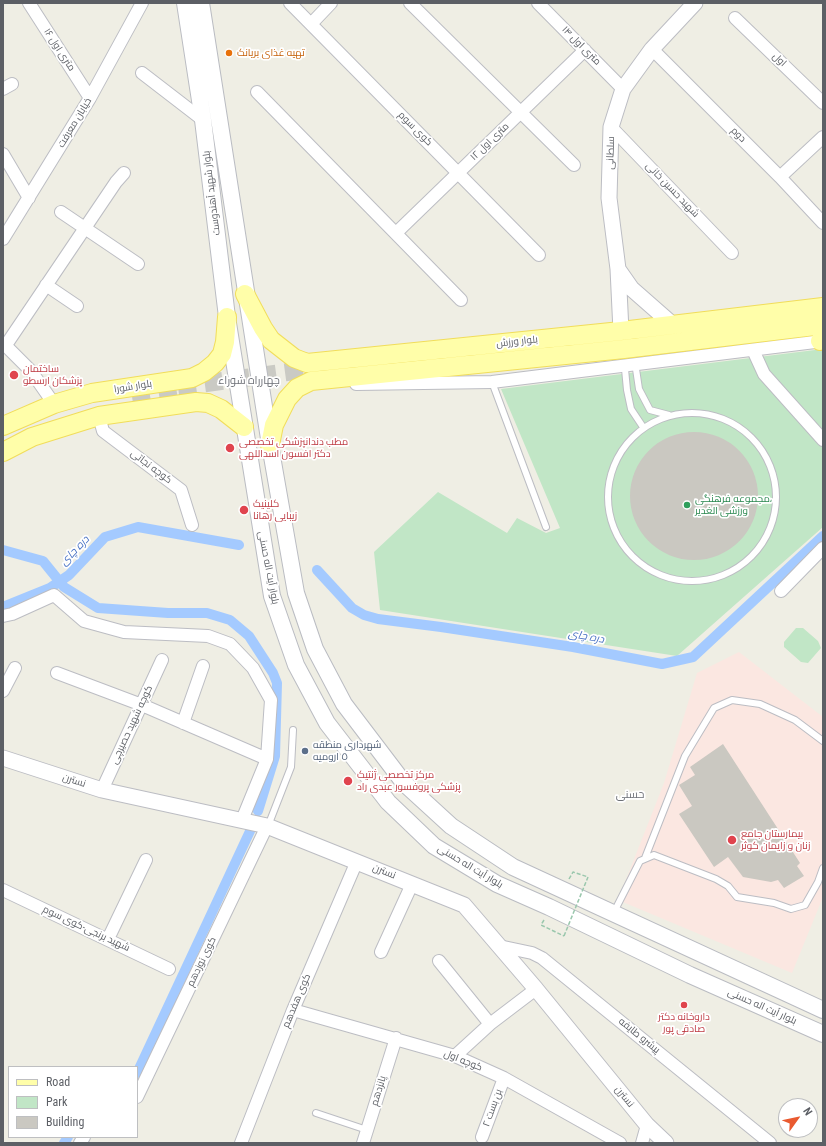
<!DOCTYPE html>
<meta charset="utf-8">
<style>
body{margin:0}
#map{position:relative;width:826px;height:1146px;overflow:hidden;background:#efeee4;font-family:"Roboto Condensed",sans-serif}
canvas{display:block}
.frame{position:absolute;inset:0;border:4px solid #5c5f65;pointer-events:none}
.legend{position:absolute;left:8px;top:1066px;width:130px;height:72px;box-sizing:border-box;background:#fff;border:1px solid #bebfc1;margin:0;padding:5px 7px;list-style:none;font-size:12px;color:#5c5f65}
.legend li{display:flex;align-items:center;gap:8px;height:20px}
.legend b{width:20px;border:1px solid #bebfc1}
.north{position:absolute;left:778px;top:1098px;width:40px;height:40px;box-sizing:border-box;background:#fff;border:1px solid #bebfc1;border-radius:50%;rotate:57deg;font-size:11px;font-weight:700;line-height:16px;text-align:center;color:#5c5f65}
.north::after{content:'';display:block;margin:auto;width:14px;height:18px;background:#e95a30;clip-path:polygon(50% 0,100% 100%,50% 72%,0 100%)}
</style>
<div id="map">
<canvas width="826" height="1146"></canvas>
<div class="frame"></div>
<ul class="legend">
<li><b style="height:5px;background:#fffea9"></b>Road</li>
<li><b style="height:11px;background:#c1e6c6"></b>Park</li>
<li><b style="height:11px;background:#cac8c1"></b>Building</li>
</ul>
<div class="north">N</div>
</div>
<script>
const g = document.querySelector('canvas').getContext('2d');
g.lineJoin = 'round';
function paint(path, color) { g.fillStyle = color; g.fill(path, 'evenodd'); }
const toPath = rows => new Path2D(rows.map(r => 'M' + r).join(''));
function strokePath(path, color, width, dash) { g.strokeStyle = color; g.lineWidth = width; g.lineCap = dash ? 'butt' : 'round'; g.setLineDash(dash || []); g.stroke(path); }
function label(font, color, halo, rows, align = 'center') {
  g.font = font + ' "Roboto Condensed",Cairo,sans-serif'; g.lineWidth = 3.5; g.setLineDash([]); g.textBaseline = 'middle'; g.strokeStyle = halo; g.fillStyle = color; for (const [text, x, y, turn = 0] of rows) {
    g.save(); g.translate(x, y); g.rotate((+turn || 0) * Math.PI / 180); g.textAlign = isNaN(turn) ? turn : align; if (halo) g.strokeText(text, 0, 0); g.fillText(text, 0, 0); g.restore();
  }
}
const medical = toPath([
 [739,652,823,717,823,897,792,973,618,900,664,783,697,673]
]);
const green = toPath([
 [823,349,823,527,677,656,380,610,374,552,438,492,507,533,517,518,546,533,560,528,501,389],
 [796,628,803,628,818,641,821,648,808,663,801,662,784,647,784,642]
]);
const canal = toPath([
 [3,550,43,561,64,587,98,608,168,613,207,613,230,620,249,636,273,673,277,683,275,756,258,811],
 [317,570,352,608,364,615,378,619,441,627,573,647,662,664,693,657,823,536],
 [3,607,50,588,69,575,105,537,138,527,239,545],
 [137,1073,251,829],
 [64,1143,68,1137]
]);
const building = toPath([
 '630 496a64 64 0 1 1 128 0a64 64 0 1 1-128 0Z',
 [723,744,800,863,797,866,804,876,784,888,778,880,771,882,743,877,728,857,714,867,679,814,692,806,679,785,695,775,690,767]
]);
const primaryTunnel = toPath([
 [178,387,325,367],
 [133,403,195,393]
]);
const path = toPath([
 [569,879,573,872,588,877],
 [544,920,541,925,564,936]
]);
const service = toPath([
 [492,382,546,527],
 '608 497a84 84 0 1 1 168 0a84 84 0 1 1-168 0Z',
 [643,427,631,409,627,390,625,369,630,363,636,369,639,389,650,410,669,415],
 [268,826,291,767,293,730],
 [645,858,685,756,714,708,732,700,760,704,795,720,823,741],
 [614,912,640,861,654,855,716,879,728,886,737,897,774,903,791,909,805,905,818,882,823,868],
 [316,1113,367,1130]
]);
const minor = toPath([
 [29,3,90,98],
 [290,3,539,255],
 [410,3,574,165],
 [538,3,623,89],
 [735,18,823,103],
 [311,24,331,3],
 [652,49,780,177,823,223],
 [142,73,203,120],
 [3,89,12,84],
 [257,92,461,300],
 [611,127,732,253],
 [3,154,29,198],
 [780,177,823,137],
 [61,212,138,264],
 [396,233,585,50],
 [3,239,90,98,142,3],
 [46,285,77,306],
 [3,343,31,371,54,404],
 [6,345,116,182,124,173],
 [753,350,764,374,823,440],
 [356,384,492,382,823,341],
 [99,416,103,431,181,490,192,525],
 [781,591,823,548],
 [3,616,12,614,54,595,84,621,124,632,208,636,230,644,253,668,271,700,267,759,242,820],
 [57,673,142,705,267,759],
 [3,691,15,668],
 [183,723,203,666],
 [102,790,162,660],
 [3,890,169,969],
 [108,939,146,860],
 [499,946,532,953,542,958,770,1143],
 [381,952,412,884],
 [439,961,490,1024],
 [293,1010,455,1056,504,1078,620,1143],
 [455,1056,490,1024,536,989],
 [137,1097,267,826],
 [482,1137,504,1078],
 [80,1143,84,1137],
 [241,1143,293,1010,357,861],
 [363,1143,396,1038],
 [642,1143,647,1125]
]);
const tertiary = toPath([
 [618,269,632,289,673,325],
 [621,331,618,269,609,198,611,127,623,89,652,49,695,3],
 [3,758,102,790,267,826,464,905,536,989,647,1125,666,1143]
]);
const secondary = toPath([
 [185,3,203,120,227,317,272,596,296,665,327,723,388,802,434,846,497,884,549,907,690,975,823,1034],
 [201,3,270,445,296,593,315,649,344,704,404,783,451,826,513,867,823,1010]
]);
const primary = toPath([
 [245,294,263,328,271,340,294,358,307,363,621,331,823,307],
 [820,341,823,340],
 [3,426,54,404,92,393,192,378,204,372,215,363,222,354,225,342,227,317],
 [270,445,274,425,287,399,297,388,311,381,624,349,823,325],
 [3,452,32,437,99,416,196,402,208,403,221,409,244,427]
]);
const pathBridge = toPath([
 [564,936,588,877]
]);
const markers = [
 [229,53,4,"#e8710a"],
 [14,375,5,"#e0444e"],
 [230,448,5,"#e0444e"],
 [687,505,4,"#2e9e5b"],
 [244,510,5,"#e0444e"],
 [305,751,4,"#5c6f8a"],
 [348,781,5,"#e0444e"],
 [732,840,5,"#e0444e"],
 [684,1005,4,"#e0444e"]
];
const streetNames = [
 ["۱۴ متری اول",581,46,45],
 ["۱۶ متری اول",59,50,57],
 ["اول",779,60,44],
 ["خیابان معرفت",75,123,-59],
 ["کوی سوم",415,129,45],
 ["دوم",738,135,45],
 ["۱۲ متری اول",490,142,-44],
 ["سلطانی",611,153,-88],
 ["شهید حسین خانی",672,190,46],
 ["بلوار شهید آهندوست",212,193,-97],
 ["بلوار ورزش",517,342,-6],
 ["بلوار شورا",133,387,-9],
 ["کوچه نجاتی",151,467,37],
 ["بلوار آیت اله حسنی",268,568,79],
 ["کوچه شهید حصیرچی",132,725,-65],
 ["نسترن",74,781,18],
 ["بلوار آیت اله حسنی",470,867,31],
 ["نسترن",384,872,22],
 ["شهید برنجی-کوی سوم",86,929,25],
 ["کوی نوزدهم",202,962,-64],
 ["کوی هفدهم",297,1001,-67],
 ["بلوار آیت اله حسنی",762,1007,24],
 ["پیشرو طایفه",639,1036,39],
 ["کوچه اول",463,1061,22],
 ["پانزدهم",379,1091,-73],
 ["نسترن",624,1097,51],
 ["بن بست ۲",493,1108,-70]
];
const foodNames = [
 ["تهیه غذای بریانک",237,53]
];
const healthNames = [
 ["ساختمان",23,369],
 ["پزشکان ارسطو",23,381],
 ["مطب دندانپزشکی تخصصی",239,442],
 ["دکتر افسون اسداللهی",239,454],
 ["کلینیک",253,504],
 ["زیبایی رهانا",253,516],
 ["مرکز تخصصی ژنتیک",357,775],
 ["پزشکی پروفسور عبدی راد",357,787],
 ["بیمارستان جامع",741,834],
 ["زنان و زایمان کوثر",741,846],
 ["داروخانه دکتر",684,1017,"center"],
 ["صادقی پور",684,1029,"center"]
];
const leisureNames = [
 ["مجموعه فرهنگی،",695,499],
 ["ورزشی الغدیر",695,511]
];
const serviceNames = [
 ["شهردارى منطقه",313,745],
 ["٥ ارومیه",313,757]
];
const neighbourhoodNames = [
 ["چهارراه شوراء",249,381],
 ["حسنی",630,795]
];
const waterNames = [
 ["دره چای",75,551,-46],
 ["دره چای",586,637,10]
];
paint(medical, '#fbe7e1');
paint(green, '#c1e6c6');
strokePath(canal, '#a4caff', 10);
paint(building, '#cac8c1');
strokePath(primaryTunnel, '#cacac4', 18, [18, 9]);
strokePath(service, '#bcbdc3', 8);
strokePath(minor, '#bcbdc3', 14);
strokePath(tertiary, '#bcbdc3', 17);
strokePath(secondary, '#babcc2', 18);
strokePath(primary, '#f1dd5b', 20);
strokePath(path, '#9ac7ad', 1.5, [4, 2]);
strokePath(service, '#fff', 6);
strokePath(minor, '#fff', 12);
strokePath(tertiary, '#fff', 15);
strokePath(secondary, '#fff', 16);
strokePath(primary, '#fffea9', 18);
strokePath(pathBridge, '#9ac7ad', 1.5, [4, 2]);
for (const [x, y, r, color] of markers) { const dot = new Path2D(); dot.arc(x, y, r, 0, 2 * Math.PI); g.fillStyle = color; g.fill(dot); strokePath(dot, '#fff', 1.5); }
label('10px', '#5c5f65', '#fff', streetNames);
label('10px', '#c56008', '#fff', foodNames, 'left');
label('10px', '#be3a42', '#fff', healthNames, 'left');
label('10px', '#27864d', '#fff', leisureNames, 'left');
label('10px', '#4e5e75', '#fff', serviceNames, 'left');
label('11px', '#6d7077', '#fff', neighbourhoodNames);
label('italic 11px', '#4670c3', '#fff', waterNames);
</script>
